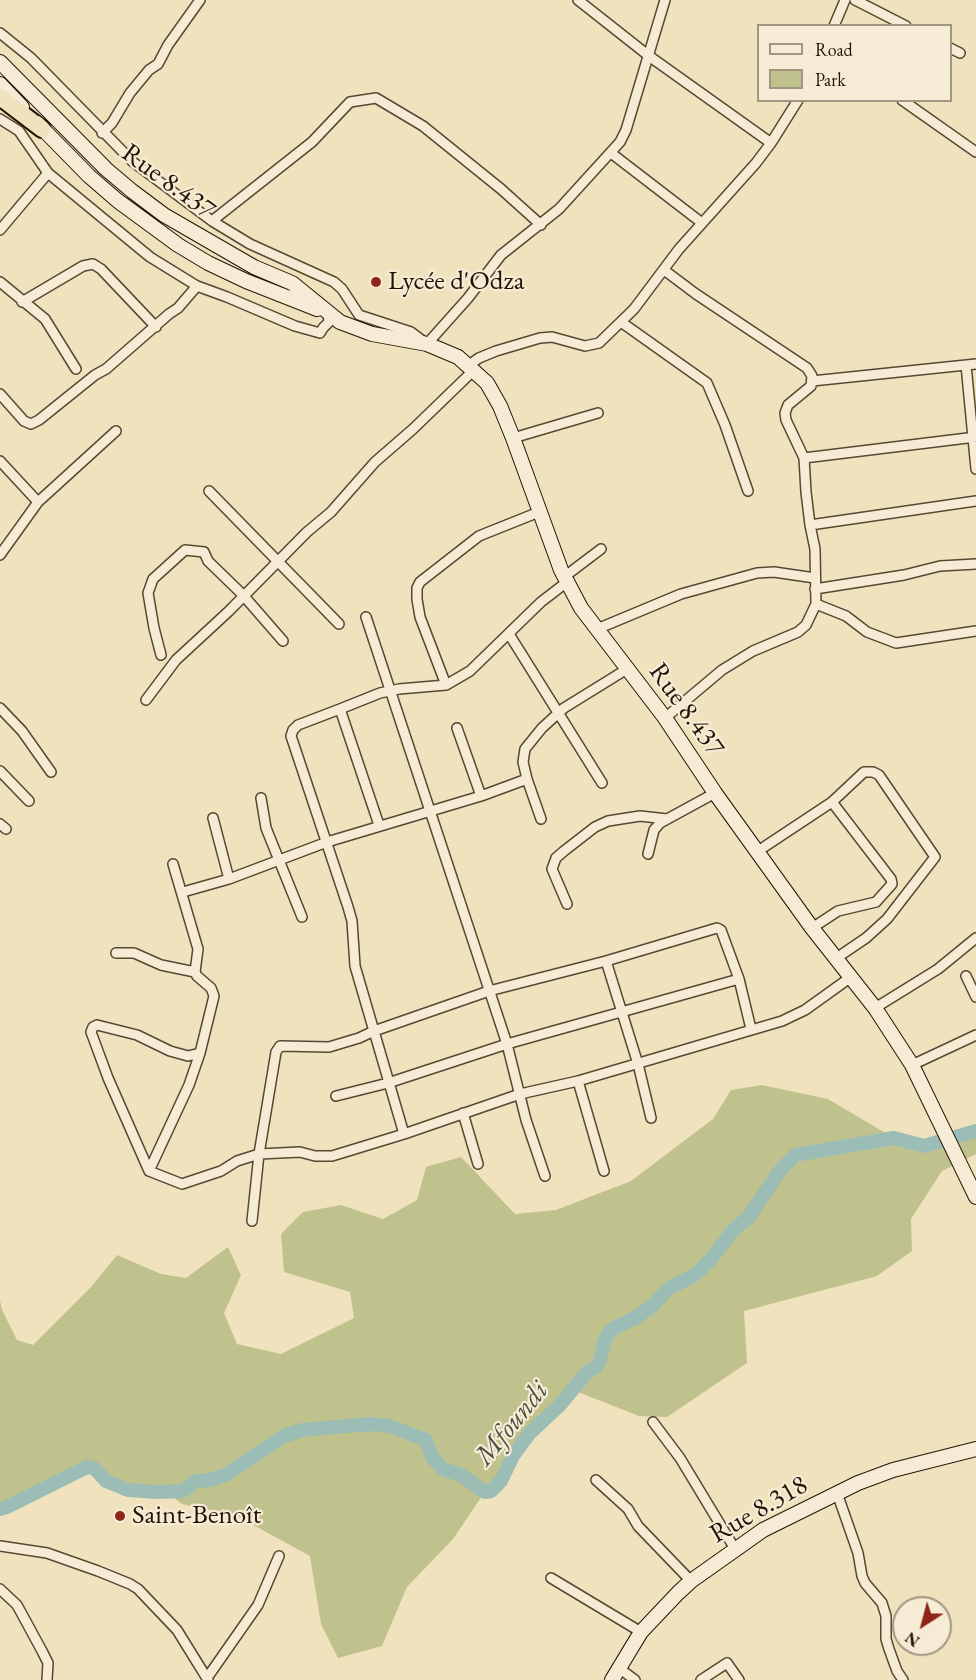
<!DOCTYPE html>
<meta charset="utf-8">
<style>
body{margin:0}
#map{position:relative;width:976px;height:1680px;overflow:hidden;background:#f1e2be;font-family:"EB Garamond",serif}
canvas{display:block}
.legend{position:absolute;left:757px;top:24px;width:195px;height:78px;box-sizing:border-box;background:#f6ecd5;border:2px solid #a19681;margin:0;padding:8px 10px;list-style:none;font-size:18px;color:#221404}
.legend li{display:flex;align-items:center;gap:12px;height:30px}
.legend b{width:30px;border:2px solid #a19681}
.north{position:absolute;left:892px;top:1596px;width:60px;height:60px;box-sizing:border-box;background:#f6ecd5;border:2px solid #a19681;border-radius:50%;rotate:216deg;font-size:16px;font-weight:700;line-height:24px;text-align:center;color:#221404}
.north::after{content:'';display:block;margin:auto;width:21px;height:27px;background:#8f2418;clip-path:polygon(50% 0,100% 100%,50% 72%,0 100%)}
</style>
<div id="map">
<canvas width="976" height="1680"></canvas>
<ul class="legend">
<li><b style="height:8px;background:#f6ecd5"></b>Road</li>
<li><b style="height:16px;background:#c0c28e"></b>Park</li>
</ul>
<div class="north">N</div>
</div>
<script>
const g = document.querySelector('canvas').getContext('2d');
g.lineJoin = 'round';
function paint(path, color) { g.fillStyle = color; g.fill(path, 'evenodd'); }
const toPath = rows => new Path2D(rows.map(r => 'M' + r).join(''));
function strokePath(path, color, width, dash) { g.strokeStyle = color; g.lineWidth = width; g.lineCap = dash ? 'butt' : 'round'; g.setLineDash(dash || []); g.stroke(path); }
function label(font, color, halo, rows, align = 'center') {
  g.font = font + ' "EB Garamond",serif'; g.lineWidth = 4.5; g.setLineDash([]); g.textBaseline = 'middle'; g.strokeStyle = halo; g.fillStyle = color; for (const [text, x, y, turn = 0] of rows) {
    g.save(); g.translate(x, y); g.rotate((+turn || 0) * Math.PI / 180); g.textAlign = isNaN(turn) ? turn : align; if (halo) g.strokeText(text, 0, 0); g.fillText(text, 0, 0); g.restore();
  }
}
const green = toPath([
 [762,1085,828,1099,894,1138,924,1146,976,1131,976,1154,942,1171,911,1219,912,1251,877,1276,744,1311,747,1363,667,1417,639,1416,573,1390,529,1434,513,1456,501,1481,491,1491,484,1493,453,1539,407,1587,382,1646,338,1658,321,1624,310,1556,235,1515,182,1504,165,1491,157,1492,128,1490,106,1481,94,1469,87,1467,7,1507,0,1509,0,1300,2,1310,17,1340,33,1345,92,1286,117,1255,161,1274,186,1278,228,1247,241,1275,224,1313,237,1344,281,1354,354,1318,350,1292,284,1272,281,1234,303,1212,341,1205,383,1219,417,1200,426,1167,461,1157,515,1214,556,1210,631,1181,713,1119,731,1090]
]);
const river = toPath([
 [0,1509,7,1507,87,1467,94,1468,106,1481,128,1490,157,1492,183,1491,196,1481,210,1480,227,1474,284,1436,302,1430,370,1424,389,1426,426,1440,432,1457,443,1469,461,1475,485,1492,491,1491,501,1481,513,1456,529,1434,560,1405,587,1372,596,1367,600,1361,603,1346,607,1335,614,1328,635,1318,651,1307,668,1289,696,1274,712,1258,734,1229,748,1218,779,1172,795,1155,894,1138,924,1146,976,1131]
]);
const minor = toPath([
 [578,0,649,56,771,143],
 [855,0,906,26],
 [834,26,845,0],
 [0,33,31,58,133,162,212,221,250,244,334,282,342,289,359,315,411,332,427,344,468,298,501,255,559,209,620,142,626,130,665,0],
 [950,48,960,53],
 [902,100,976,152],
 [0,119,19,131,48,173,150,257,197,286,227,297,295,326,320,333,323,328,329,322,328,313],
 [102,133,112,123,130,93,149,70,158,64,168,45,200,0],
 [611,153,702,223],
 [212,221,312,142,350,102,376,98,423,126,501,189,541,225],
 [0,230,48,173],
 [664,270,696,294,807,368,812,376,811,386,788,405,785,413,786,420,804,458,806,492,810,525],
 [0,282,45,319,76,369],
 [22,302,83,266,93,264,101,269,156,327],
 [621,322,707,383,725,425,748,491],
 [469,365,479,358,496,351,540,338,552,337,585,346,599,343,634,309,679,249,756,163,771,143,798,100],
 [966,365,976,469],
 [812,381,976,364],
 [0,394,24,421,31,424,39,420,95,375,106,369,169,314,178,308,197,286],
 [513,438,598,413],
 [804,458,976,437],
 [0,461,38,502],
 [209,491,339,624],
 [0,555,38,502,116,431],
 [564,577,601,549],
 [815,589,904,575,940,566,976,564],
 [816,604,846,616,867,632,896,643,976,631],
 [366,617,507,1044,526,1120,545,1176],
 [597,629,681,594,757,573,774,572,815,578],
 [509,634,602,783],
 [161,655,154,628,148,593,153,579,185,550,204,552,208,561,243,595,283,641],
 [446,685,420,617,417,599,417,588,420,582,479,536,539,512],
 [146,700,176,660,229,611,307,532,331,512,375,462,413,429,474,370],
 [0,708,22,731,51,772],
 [340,709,298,725,293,730,291,736,348,907,352,921,355,966,404,1134],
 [665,718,722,670,753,651,798,632,806,625,816,604,815,549,810,525,976,501],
 [457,728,481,796],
 [0,771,29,801],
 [527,779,541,819],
 [261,798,266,828,302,917],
 [213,818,229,879],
 [0,824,6,829],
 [379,825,340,709,380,693,399,689,446,685,470,671,541,602,567,582],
 [758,851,832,802,864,772,873,772,879,775,935,857,887,919,866,938,835,959],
 [648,854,654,830,660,823,715,793],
 [183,892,229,879,327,842,481,796,527,779,523,762,525,749,542,728,564,708,627,669],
 [567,904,552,869,556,858,564,851,595,827,608,821,640,816,667,819],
 [812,928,838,911,876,902,892,884,891,879,832,802],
 [116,953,134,953,161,965,195,972],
 [606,961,638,1064,651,1118],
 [966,976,976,997],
 [875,1008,938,969,976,938],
 [200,1053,188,1056,170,1051,137,1035,97,1025,93,1027,91,1032,108,1078,149,1171,182,1184,221,1171,237,1161,259,1154,300,1152,315,1156,332,1156,404,1134,520,1094,578,1081,782,1021,805,1010,851,977],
 [912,1065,976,1035],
 [578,1081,604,1171],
 [336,1096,388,1083,507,1044,739,979],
 [463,1113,478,1164],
 [149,1171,189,1085,200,1053,214,996,211,988,197,976,195,972,198,949,173,864],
 [252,1221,259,1154,276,1052,280,1046,329,1047,359,1038,374,1031,489,991,606,961,717,928,721,930,739,979,751,1029],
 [653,1422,680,1458,735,1549],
 [596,1480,628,1509,638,1526,691,1581],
 [837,1493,858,1553,862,1576,865,1583,882,1603,886,1616,886,1639,889,1649,897,1671,903,1680],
 [0,1546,47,1553,98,1571,130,1584,138,1589,177,1630,208,1680],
 [551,1578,641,1632],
 [0,1589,17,1605,42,1651,48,1663,47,1680],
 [619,1668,635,1680],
 [207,1678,258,1605,279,1556],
 [701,1680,727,1663,739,1680]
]);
const secondary = toPath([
 [0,62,106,169,132,191,164,215,254,267,292,283,340,322,372,334,427,344,458,357,487,383,500,406,513,438,561,570,581,608,665,718,715,793,812,928,875,1008,912,1065,976,1197],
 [0,84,22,107],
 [37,123,89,176,118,201,178,245,208,263,246,281,317,309],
 [612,1680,641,1632,678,1593,691,1581,763,1530,858,1483,893,1470,976,1449]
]);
const motorway = toPath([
 [0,97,42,129]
]);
const markers = [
 [376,282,6,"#8f2418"],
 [120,1516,6,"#8f2418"]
];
const streetNames = [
 ["Rue 8.437",168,182,36],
 ["Rue 8.437",686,710,54],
 ["Rue 8.318",759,1510,-30]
];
const poiNames = [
 ["Lycée d'Odza",388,282],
 ["Saint-Benoît",132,1516]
];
const waterNames = [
 ["Mfoundi",512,1424,-51]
];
paint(green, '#c0c28e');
strokePath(river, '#9bbdb6', 14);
strokePath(minor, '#564832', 12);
strokePath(secondary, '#221404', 16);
strokePath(motorway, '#221404', 20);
strokePath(minor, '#f6ecd5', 9);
strokePath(secondary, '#f6ecd5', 14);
strokePath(motorway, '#f1e2be', 16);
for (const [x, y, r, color] of markers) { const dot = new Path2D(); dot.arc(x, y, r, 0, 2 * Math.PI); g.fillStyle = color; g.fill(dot); strokePath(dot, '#f6ecd5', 2); }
label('27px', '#221404', '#f6ecd5', streetNames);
label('27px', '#221404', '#f6ecd5', poiNames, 'left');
label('italic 28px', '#4c4f42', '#f6ecd5', waterNames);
</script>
